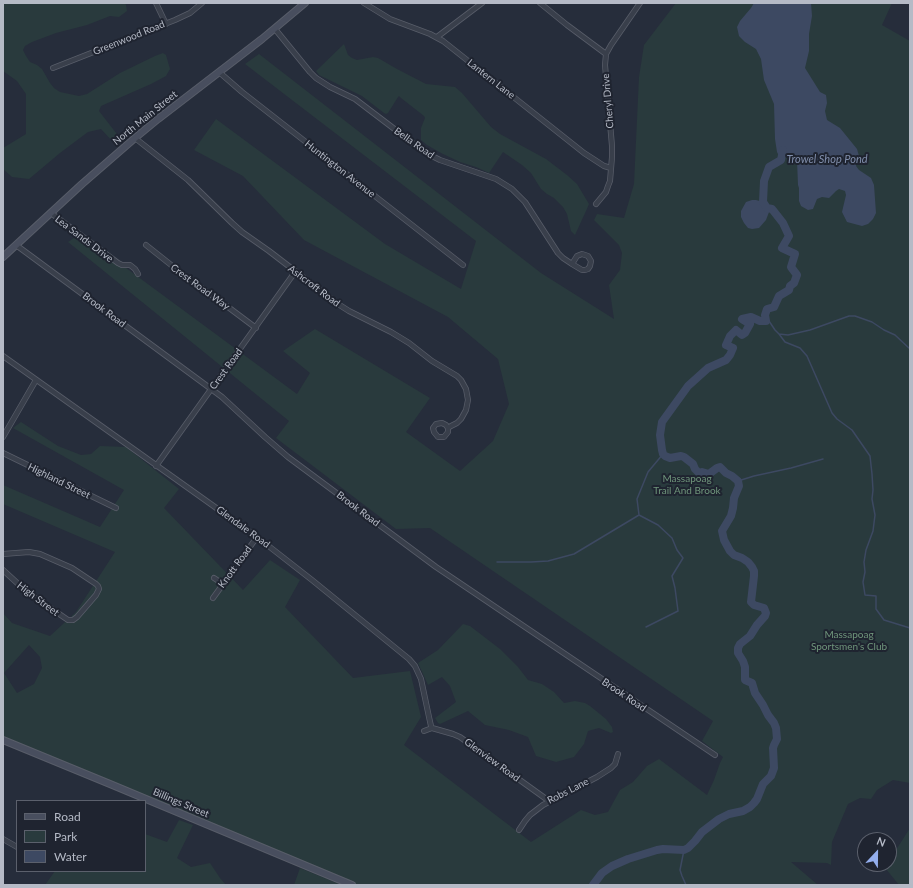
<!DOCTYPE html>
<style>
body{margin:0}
#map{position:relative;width:913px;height:888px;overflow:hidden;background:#262d3b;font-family:Lato,sans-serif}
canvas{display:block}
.frame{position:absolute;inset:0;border:4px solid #b5bac6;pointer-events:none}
.legend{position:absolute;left:16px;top:800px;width:130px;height:72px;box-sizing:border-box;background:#1f2430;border:1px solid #5b606c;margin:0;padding:5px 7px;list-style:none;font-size:12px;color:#b5bac6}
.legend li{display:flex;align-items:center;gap:8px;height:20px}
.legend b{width:20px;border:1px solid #5b606c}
.north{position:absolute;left:857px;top:832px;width:40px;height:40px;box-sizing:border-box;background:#1f2430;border:1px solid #5b606c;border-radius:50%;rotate:22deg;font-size:11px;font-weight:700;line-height:16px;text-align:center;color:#b5bac6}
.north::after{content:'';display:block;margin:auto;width:14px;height:18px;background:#93aeed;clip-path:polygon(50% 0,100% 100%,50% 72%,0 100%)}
</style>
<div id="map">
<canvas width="913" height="888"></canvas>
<div class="frame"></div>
<ul class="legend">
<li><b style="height:5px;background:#484e5e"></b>Road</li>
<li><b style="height:11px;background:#293a3d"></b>Park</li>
<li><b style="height:11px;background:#3d4962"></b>Water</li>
</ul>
<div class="north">N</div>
</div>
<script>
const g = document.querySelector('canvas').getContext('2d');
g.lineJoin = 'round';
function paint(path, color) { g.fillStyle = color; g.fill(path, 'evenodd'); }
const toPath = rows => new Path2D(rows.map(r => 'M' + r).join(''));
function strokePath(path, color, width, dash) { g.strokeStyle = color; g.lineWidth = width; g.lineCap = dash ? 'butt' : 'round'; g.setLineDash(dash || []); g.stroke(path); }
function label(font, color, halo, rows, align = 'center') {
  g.font = font + ' Lato,sans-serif'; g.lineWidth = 4; g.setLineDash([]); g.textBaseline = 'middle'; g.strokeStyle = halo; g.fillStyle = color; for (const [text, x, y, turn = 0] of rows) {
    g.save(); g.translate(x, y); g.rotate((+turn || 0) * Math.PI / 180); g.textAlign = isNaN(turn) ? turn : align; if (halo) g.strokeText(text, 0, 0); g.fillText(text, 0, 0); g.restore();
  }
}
const green = toPath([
 [3,3,125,3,126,5,127,11,119,17,110,16,87,25,56,33,32,42,25,46,23,50,26,56,30,62,37,65,42,69,50,83,54,88,60,92,79,96,87,94,120,73,155,56,163,53,166,55,170,69,166,76,151,84,101,106,99,111,120,138,114,143,101,129,88,132,60,153,29,179,12,177,3,169,3,148,26,134,26,94,17,81,3,71],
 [676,3,892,3,882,25,910,41,910,783,893,780,877,790,871,799,860,798,848,804,832,842,831,865,827,863,791,862,818,885,352,885,3,737,3,613,12,623,50,636,76,612,115,552,3,504,3,485,100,527,124,490,13,428,21,422,58,446,81,455,91,454,100,446,126,447,179,489,164,508,243,590,270,560,300,580,285,607,353,678,410,671,421,717,404,745,531,842,581,810,595,815,608,812,620,790,633,782,647,766,659,759,707,795,714,780,720,763,723,757,702,741,713,721,430,528,396,529,276,438,289,421,68,242,80,234,297,394,310,373,283,351,315,329,430,398,406,432,460,471,493,441,509,404,498,359,448,317,304,240,243,176,194,150,216,119,385,244,461,289,476,241,245,64,259,54,541,273,614,319,609,285,620,270,622,253,619,245,594,220,597,214,624,218,634,184,639,77,644,45],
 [29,645,40,657,42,668,34,684,17,693,4,673],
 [344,44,348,55,352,58,357,60,373,57,378,58,397,69,426,84,455,87,462,93,491,127,500,134,546,159,567,175,577,184,589,204,586,211,575,235,571,231,567,214,563,207,554,198,547,194,541,189,531,173,522,165,503,152,489,173,476,167,460,162,441,153,427,145,421,140,421,128,425,118,424,116,401,98,399,96,398,97,388,113,386,114,384,113,362,96,319,75,316,71],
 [463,624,470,626,500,649,518,667,528,680,542,684,554,692,564,703,575,701,585,703,590,706,606,719,612,727,613,732,611,733,599,728,588,731,584,744,574,757,556,762,536,756,528,737,509,730,485,725,468,711,440,724,438,723,435,718,456,702,450,686,442,677,428,685,418,663,438,650],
 [179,820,193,825,177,858,191,867,210,863,220,878,226,885,45,885,55,871,145,871,145,834,167,842],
 [910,828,910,885,899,885,882,864,889,864,889,851,891,849,896,850],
 [300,868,337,883,340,885,294,885]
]);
const water = toPath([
 [754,3,811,3,812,16,809,34,809,51,805,68,820,92,826,95,827,103,825,111,827,120,840,128,857,149,859,156,856,166,859,170,871,178,874,185,876,213,873,219,868,224,862,226,847,222,842,212,846,195,845,191,839,189,836,191,829,198,822,197,817,199,813,209,808,210,801,206,799,201,799,188,798,185,797,160,795,156,791,154,781,160,777,152,775,139,774,104,764,80,761,59,756,49,745,42,739,36,737,27,740,21,751,8],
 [752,200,756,200,763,202,766,205,769,212,766,220,759,228,752,229,748,228,744,223,741,217,741,211,746,202]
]);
const stream = toPath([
 [765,315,775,330,779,334,788,335,810,330,849,316,855,316,872,322,884,330,895,335,910,349],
 [779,334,785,342,800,348,807,356,832,413,837,419,852,430,870,456,872,474,873,490,872,499,875,515,873,531,866,550,864,562,865,572,863,582,865,595,876,596,876,609,884,620,910,628],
 [738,481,754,476,791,468,823,459],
 [639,515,658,525,672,538,677,550,683,558,672,576,675,588,678,611,646,627],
 [497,562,531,562,548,561,574,554,639,515,637,499,648,472,663,454],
 [684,850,680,870,682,876,686,885]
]);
const river = toPath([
 [593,885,602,873,612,866,628,859,657,850,663,849,684,850,688,848,695,841,702,832,719,819,729,814,743,811,750,807,754,803,757,799,763,784,771,776,774,768,773,748,774,745,777,739,776,728,774,723,768,715,763,705,755,693,752,683,745,680,745,667,743,661,738,653,738,648,740,644,750,636,757,625,765,616,766,613,764,608,754,605,751,602,754,576,754,571,752,567,748,562,742,558,734,555,730,551,724,540,722,531,731,516,733,508,734,498,739,486,738,481,732,476,726,473,720,467,717,468,709,474,702,472,699,473,695,469,693,464,684,457,681,456,670,458,665,456,663,454,662,450,660,435,662,422,688,386,708,368,726,360,730,355,733,348,726,345,730,336,736,330,742,335,745,333,750,324,742,319,751,317,760,321,766,321,765,315,767,309,774,307,779,296,789,290,790,286,794,283,797,275,791,267,795,254,782,248,789,236,783,223,772,209,767,208,763,202,764,181,769,167,781,160,783,150]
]);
const street = toPath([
 [156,3,166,24],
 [364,3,390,19,430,34,443,41,584,153,604,166,611,168],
 [540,3,567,25,606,54],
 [275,29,310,72,316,78,330,87,355,99,426,153,440,160,496,179,512,189,525,202,558,253,563,258,572,264,582,270,585,270,588,269,590,266,591,261,588,256,582,254,577,256,572,264],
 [437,37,482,3],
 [53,68,175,20,190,13,202,3],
 [219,72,242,92,463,265],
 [135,138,188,180,232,223,242,232,269,251,338,304,349,311,391,332,409,343,432,361,457,376,461,380,466,389,468,400,466,410,461,419,457,423,451,426,448,428,446,425,442,423,436,424,433,428,434,432,438,437,444,437,448,432,448,428],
 [596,204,606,192,608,186,610,181,612,157,612,146,605,65,606,54,611,45,640,3],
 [51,213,118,263,122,265,130,265,135,269,138,274],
 [16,245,222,397,265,437,288,457,436,567,715,755],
 [146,245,185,276,220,301,256,328],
 [3,356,257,537,312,580,409,659,415,666,421,679,429,717,431,726,432,728,424,731],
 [3,437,36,380],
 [3,453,116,508],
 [156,466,295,272],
 [3,554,29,552,40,554,72,568,96,584,98,586,99,589,96,595,77,617,73,620,68,620,27,592,3,570],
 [214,578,223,584],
 [213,598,257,537],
 [432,728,453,734,460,737,549,801],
 [519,830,525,821,530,815,543,805,597,777,611,768,615,764,618,754],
 [3,839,17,847]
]);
const secondary = toPath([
 [3,257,82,184,135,138,158,119,262,39,305,3],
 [3,740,110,784,352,885]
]);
const streetNames = [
 ["Greenwood Road",129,38,-22],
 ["Lantern Lane",491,79,38],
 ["Cheryl Drive",608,101,-95],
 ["North Main Street",145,118,-39],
 ["Bella Road",414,143,35],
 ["Huntington Avenue",340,169,38],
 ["Lea Sands Drive",84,239,37],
 ["Ashcroft Road",314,286,37],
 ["Crest Road Way",200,287,36],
 ["Brook Road",104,310,37],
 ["Crest Road",226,369,-54],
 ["Highland Street",59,481,26],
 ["Brook Road",358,509,37],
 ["Glendale Road",243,527,36],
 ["Knott Road",235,567,-54],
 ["High Street",38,599,37],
 ["Brook Road",624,695,34],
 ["Glenview Road",492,760,36],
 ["Robs Lane",568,791,-27],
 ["Billings Street",181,803,23]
];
const parkNames = [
 ["Massapoag",687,479],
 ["Trail And Brook",687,491],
 ["Massapoag",849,635],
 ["Sportsmen's Club",849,647]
];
const waterNames = [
 ["Trowel Shop Pond",827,159]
];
paint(green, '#293a3d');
paint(water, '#3d4962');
strokePath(stream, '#3d4962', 1.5);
strokePath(river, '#3d4962', 8);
strokePath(street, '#585d69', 6);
strokePath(secondary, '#585d69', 8);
strokePath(street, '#393f4b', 4.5);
strokePath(secondary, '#484e5e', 6);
label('10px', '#b5bac6', '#1f2430', streetNames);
label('10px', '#6f957b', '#1f2430', parkNames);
label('italic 11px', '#808eab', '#1f2430', waterNames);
</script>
